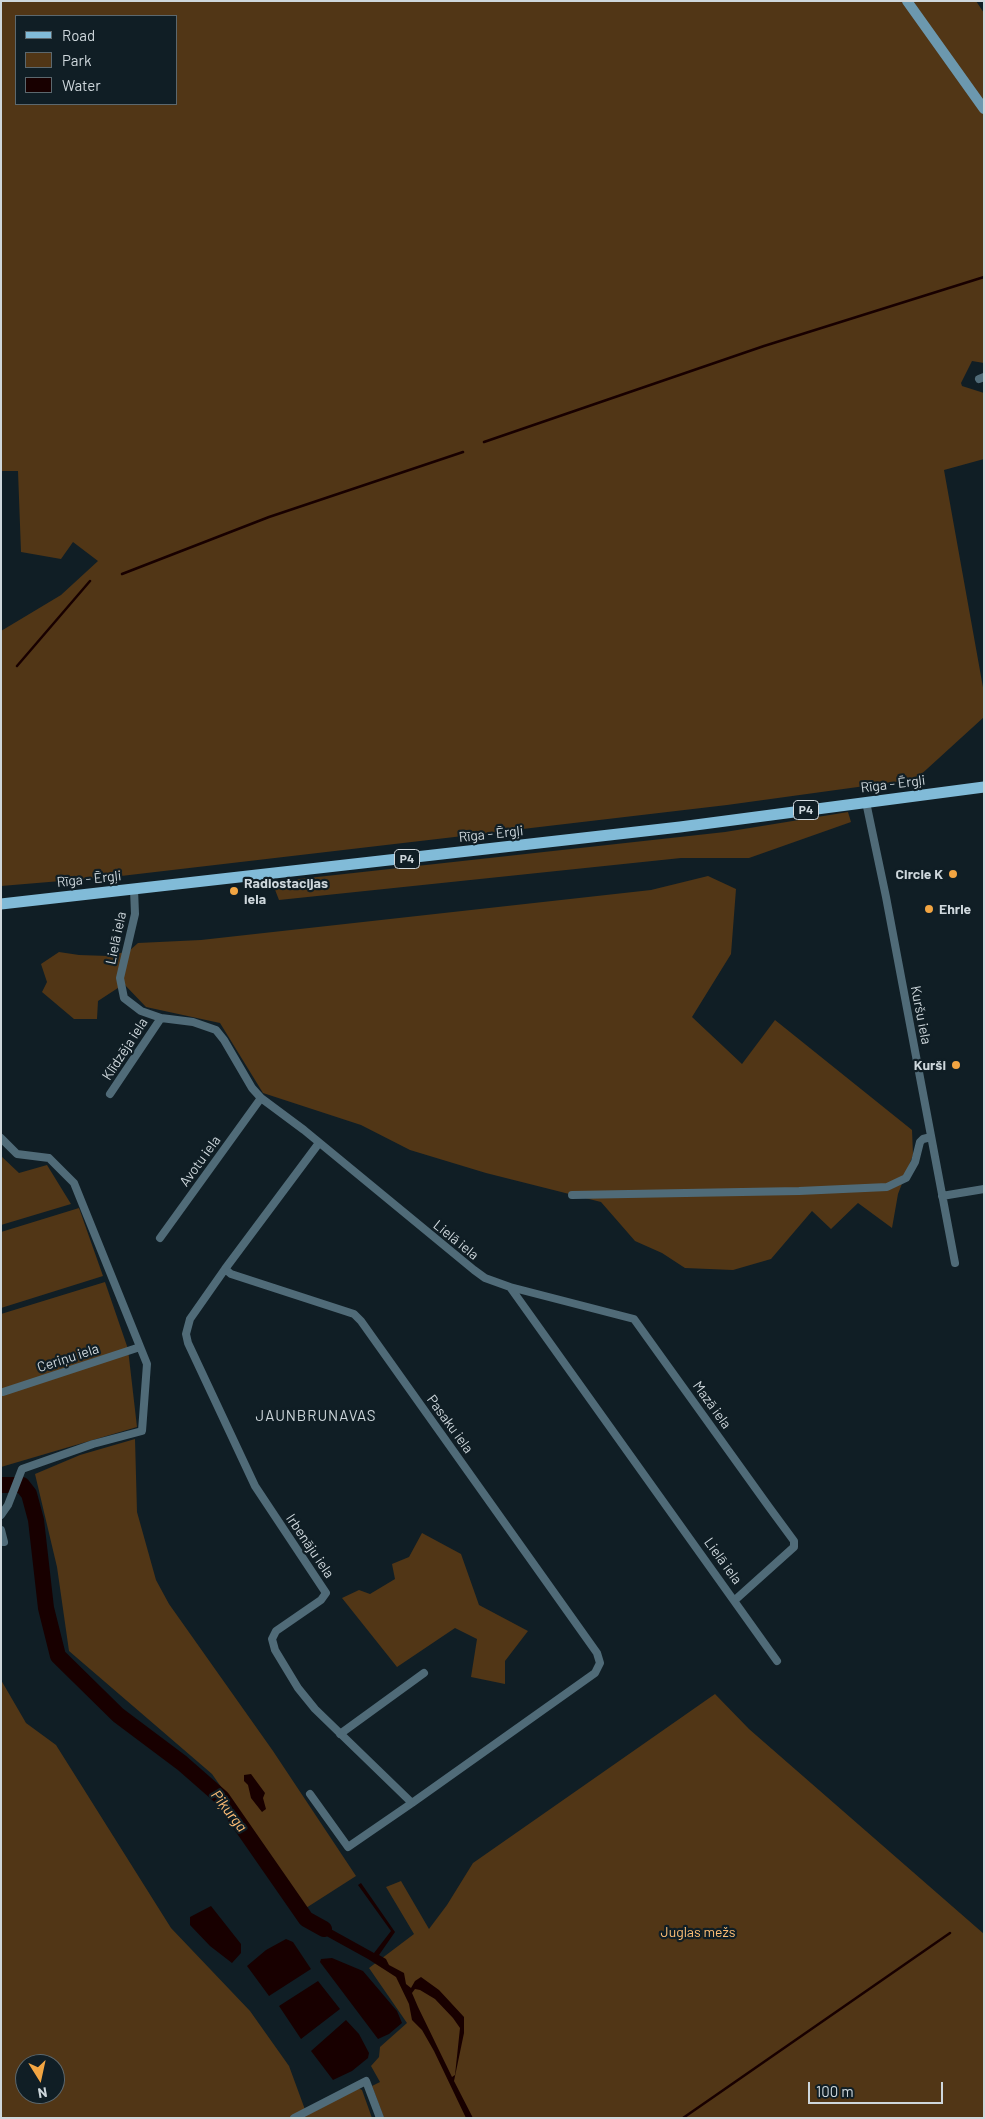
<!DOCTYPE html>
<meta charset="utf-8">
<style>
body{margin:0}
#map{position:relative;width:985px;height:2119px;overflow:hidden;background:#101e25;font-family:Barlow,sans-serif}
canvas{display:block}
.frame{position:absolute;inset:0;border:2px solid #ced7dc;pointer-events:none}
.legend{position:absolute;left:15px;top:15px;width:162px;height:90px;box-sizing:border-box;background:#101e25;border:1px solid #5c686e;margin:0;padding:6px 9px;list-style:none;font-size:15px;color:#ced7dc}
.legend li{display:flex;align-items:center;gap:10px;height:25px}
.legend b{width:25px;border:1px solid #5c686e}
.north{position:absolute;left:15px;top:2054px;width:50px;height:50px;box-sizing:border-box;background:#101e25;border:1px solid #5c686e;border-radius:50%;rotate:170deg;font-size:14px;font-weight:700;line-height:20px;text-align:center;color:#ced7dc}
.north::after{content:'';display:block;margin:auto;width:18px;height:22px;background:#f2a542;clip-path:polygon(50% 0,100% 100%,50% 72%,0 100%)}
.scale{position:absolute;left:808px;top:2082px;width:135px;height:22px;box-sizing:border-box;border:2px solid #ced7dc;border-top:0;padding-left:6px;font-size:15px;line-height:18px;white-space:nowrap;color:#ced7dc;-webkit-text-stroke:4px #101e25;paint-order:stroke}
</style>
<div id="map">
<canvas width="985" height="2119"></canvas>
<div class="frame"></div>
<ul class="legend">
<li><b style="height:6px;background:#81bbd8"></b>Road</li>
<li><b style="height:14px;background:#513616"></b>Park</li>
<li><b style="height:14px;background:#180000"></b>Water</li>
</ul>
<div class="north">N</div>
<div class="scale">100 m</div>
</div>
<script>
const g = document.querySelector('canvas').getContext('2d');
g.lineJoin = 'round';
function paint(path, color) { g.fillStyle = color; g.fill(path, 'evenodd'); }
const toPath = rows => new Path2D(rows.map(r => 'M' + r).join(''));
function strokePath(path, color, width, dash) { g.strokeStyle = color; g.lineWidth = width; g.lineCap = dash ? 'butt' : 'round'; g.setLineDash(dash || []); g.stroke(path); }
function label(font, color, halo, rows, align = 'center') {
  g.font = font + ' Barlow,sans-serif'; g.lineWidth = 4.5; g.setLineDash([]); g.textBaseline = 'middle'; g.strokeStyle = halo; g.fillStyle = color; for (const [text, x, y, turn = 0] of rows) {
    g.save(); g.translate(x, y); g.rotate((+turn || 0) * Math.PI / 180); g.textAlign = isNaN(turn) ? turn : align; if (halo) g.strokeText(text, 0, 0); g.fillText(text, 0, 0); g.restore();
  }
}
const green = toPath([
 [1,1,976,1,984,13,984,363,972,361,961,383,962,386,984,393,984,459,944,470,984,693,984,717,916,779,727,805,463,836,121,876,1,886,1,631,61,595,98,561,73,542,61,559,21,552,18,471,1,471],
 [16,16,176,16,176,104,16,104],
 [848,812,851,822,749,858,681,858,279,900,272,882,725,832],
 [708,876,736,889,731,954,692,1017,742,1064,775,1020,912,1130,913,1155,898,1194,892,1228,858,1203,831,1229,812,1211,771,1259,733,1270,685,1268,662,1253,635,1241,601,1202,486,1173,410,1150,361,1125,263,1093,220,1023,146,1007,124,984,98,1001,97,1019,74,1019,42,992,47,982,41,964,59,952,79,955,108,956,129,951,138,943,201,940,651,890],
 [1,1156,19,1173,47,1165,71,1204,1,1225],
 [79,1208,103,1276,1,1308,1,1232],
 [105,1282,128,1349,137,1427,1,1467,1,1314],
 [135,1439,137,1512,156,1580,169,1604,273,1751,356,1876,306,1908,212,1774,69,1651,57,1567,35,1474,80,1455],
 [422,1533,461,1554,479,1605,528,1631,505,1661,505,1684,471,1677,477,1639,455,1628,397,1667,342,1598,359,1590,370,1594,395,1579,392,1564,409,1557],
 [1,1680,26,1723,56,1745,171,1928,250,2011,289,2066,307,2115,358,2088,362,2090,372,2118,1,2118],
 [25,2064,55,2064,55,2094,25,2094],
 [715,1694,749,1729,984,1934,984,2118,384,2118,372,2086,380,2082,371,2066,379,2057,380,2047,407,2023,369,1968,414,1934,386,1887,401,1881,429,1929,447,1905,473,1863]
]);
const water = toPath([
 [251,1774,265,1793,263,1798,266,1809,262,1812,251,1798,248,1785,244,1781,244,1775],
 [361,1883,395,1932,379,1955,386,1959,389,1965,404,1973,406,1984,411,1988,415,1981,421,1977,439,1990,464,2017,464,2033,454,2081,473,2118,466,2118,434,2051,422,2030,412,2020,409,2004,396,1977,368,1959,301,1922,309,1917,374,1953,391,1931,358,1885],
 [415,1989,420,1990,435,1999,453,2018,460,2028,455,2075,452,2077,418,2007,412,1993],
 [211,1906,241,1944,241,1953,232,1963,210,1946,190,1925,190,1917],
 [286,1939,293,1942,311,1969,269,1996,247,1966,266,1950],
 [332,1958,363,1971,397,2011,402,2023,389,2034,378,2039,320,1962,321,1959],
 [318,1981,340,2009,301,2039,279,2006],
 [346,2020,359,2034,369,2053,368,2058,352,2071,333,2080,311,2051]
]);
const stream = toPath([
 [484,442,764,346,984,277],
 [122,574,269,517,463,452],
 [17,666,90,581],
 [683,2118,950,1933]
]);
const river = toPath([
 [1,1485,22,1485,29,1494,36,1520,46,1608,58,1656,118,1715,182,1763,222,1798,306,1919,324,1929]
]);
const minor = toPath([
 [979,379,984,377],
 [866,802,886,897,955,1263],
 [134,889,135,914,120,978,124,998,141,1011,161,1018,193,1022,216,1030,224,1040,252,1088,261,1098,304,1130,474,1270,485,1278,510,1287,777,1661],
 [110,1094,161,1018],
 [1,1138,17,1154,49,1158,74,1183,147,1364,142,1431,93,1444,22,1469,8,1505,1,1515],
 [572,1195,799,1191,887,1187,906,1178,915,1162,920,1142,923,1139,931,1137],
 [942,1196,984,1189],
 [160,1238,261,1098],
 [225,1269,231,1274,354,1314,361,1321,597,1653,600,1663,595,1673,412,1803,315,1709,298,1688,275,1650,272,1639,276,1631,321,1600,326,1593,255,1486,188,1343,186,1334,190,1319,225,1269,319,1143],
 [510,1287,634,1319,769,1507,794,1541,794,1547,735,1600],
 [3,1392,140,1347],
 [1,1530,4,1542],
 [340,1734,424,1673],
 [310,1794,348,1847,412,1803],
 [294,2118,366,2081,380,2118]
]);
const secondary = toPath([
 [907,1,984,109]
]);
const primary = toPath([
 [1,904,680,827,984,787]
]);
const markers = [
 [953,874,5,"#f2a542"],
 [234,891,5,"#f2a542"],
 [929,909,5,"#f2a542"],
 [956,1065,5,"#f2a542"]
];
const shields = [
 [806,810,25],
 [407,859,25]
];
const shieldNames = [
 ["P4",806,810],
 ["P4",407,859]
];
const streetNames = [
 ["Rīga - Ērgļi",893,784,-7],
 ["Rīga - Ērgļi",491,834,-6],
 ["Rīga - Ērgļi",89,879,-6],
 ["Lielā iela",116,938,-78],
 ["Kuršu iela",921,1015,79],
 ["Klīdzēja iela",125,1049,-57],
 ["Avotu iela",200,1161,-54],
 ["Lielā iela",456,1240,39],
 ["Ceriņu iela",68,1358,-18],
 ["Mazā iela",712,1405,54],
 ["Pasaku iela",450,1424,54],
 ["Irbenāju iela",310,1546,56],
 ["Lielā iela",723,1561,54]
];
const poiNames = [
 ["Circle K",943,874],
 ["Radiostacijas",244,883,"left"],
 ["iela",244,899,"left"],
 ["Ehrle",939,909,"left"],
 ["Kurši",946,1065]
];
const parkNames = [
 ["Juglas mežs",698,1932]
];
const neighbourhoodNames = [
 ["JAUNBRUNAVAS",316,1416]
];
const waterNames = [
 ["Piķurga",229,1811,52]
];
paint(green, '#513616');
paint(water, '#180000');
strokePath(stream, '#180000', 2.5);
strokePath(river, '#180000', 16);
strokePath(minor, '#506b78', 8);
strokePath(secondary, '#6c98ae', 10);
strokePath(primary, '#81bbd8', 11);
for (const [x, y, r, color] of markers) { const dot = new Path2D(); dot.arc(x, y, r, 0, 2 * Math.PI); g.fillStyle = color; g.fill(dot); strokePath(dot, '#101e25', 2); }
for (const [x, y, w] of shields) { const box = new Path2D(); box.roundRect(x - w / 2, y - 9.5, w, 19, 4); g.fillStyle = '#101e25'; g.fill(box); strokePath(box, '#ced7dc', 1); }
label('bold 12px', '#ced7dc', null, shieldNames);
label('14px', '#ced7dc', '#101e25', streetNames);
label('bold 14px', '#ced7dc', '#101e25', poiNames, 'right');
label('14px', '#ffc077', '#101e25', parkNames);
g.letterSpacing = '1px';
label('15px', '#ced7dc', '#101e25', neighbourhoodNames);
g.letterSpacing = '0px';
label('italic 15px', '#febe76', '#101e25', waterNames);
</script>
